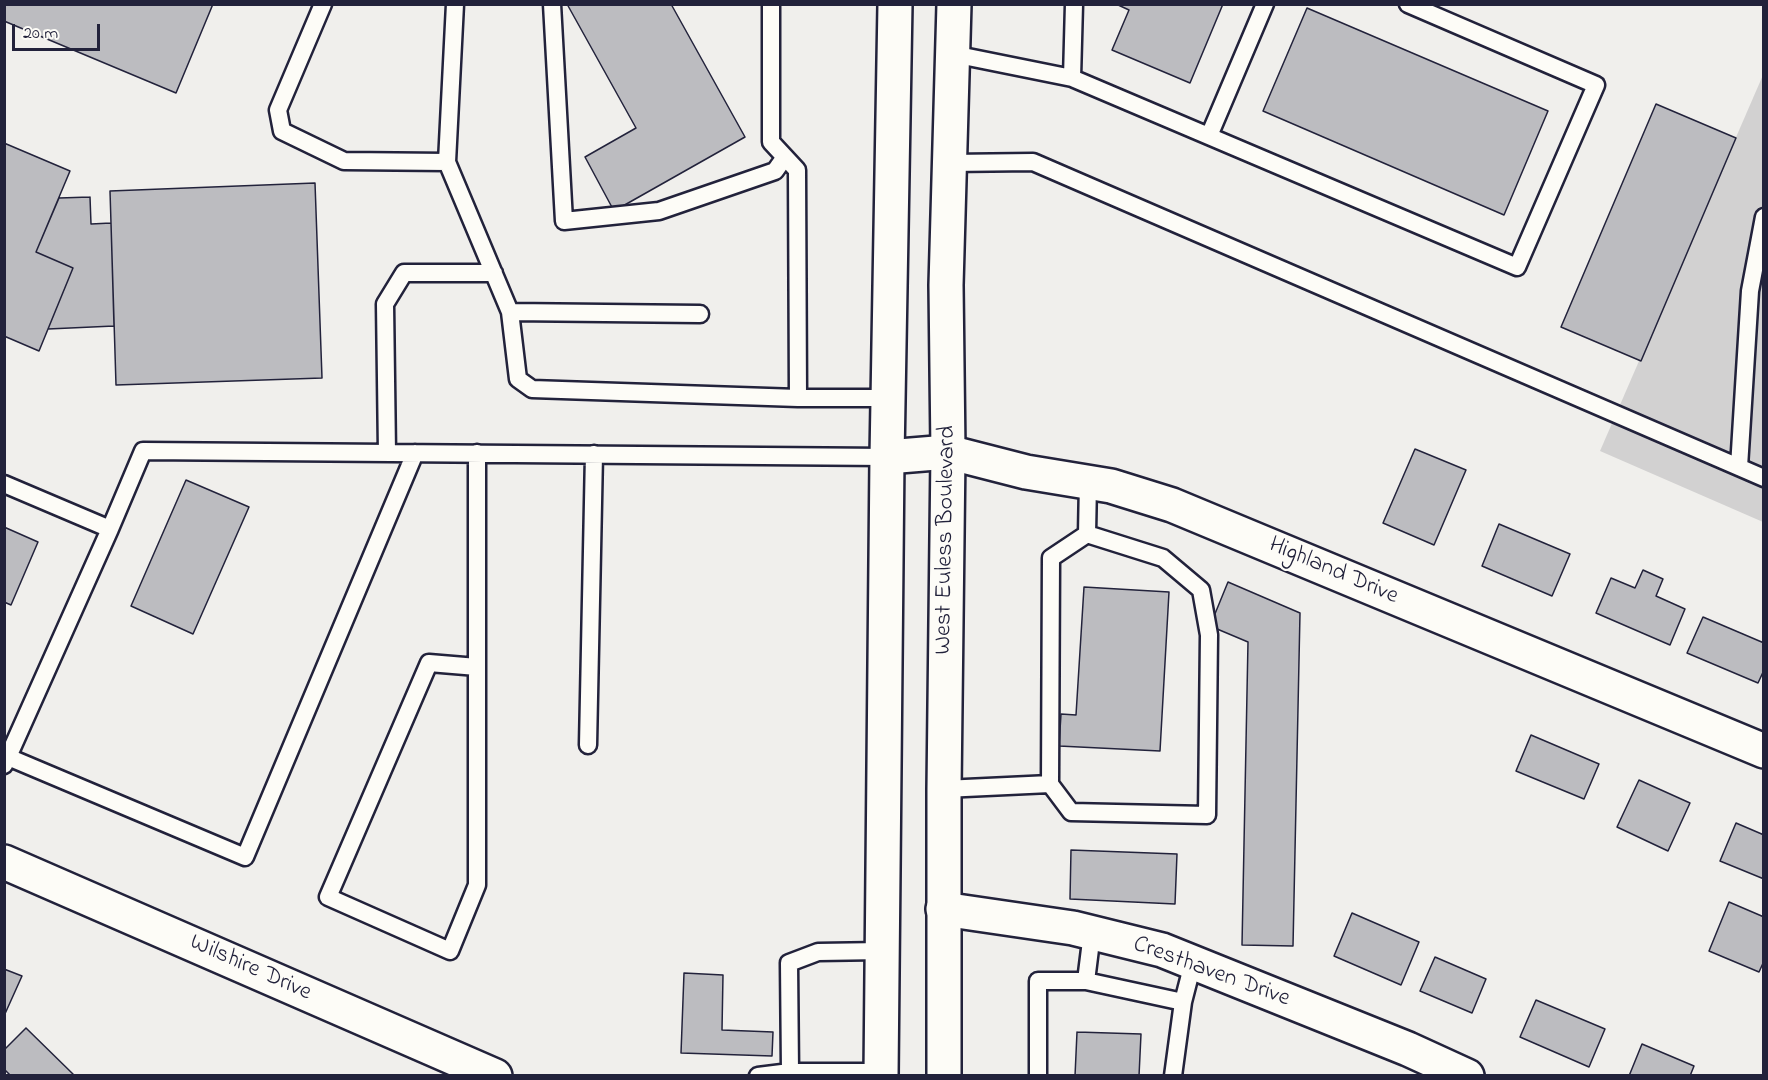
<!DOCTYPE html>
<style>
body{margin:0}
#map{position:relative;width:1768px;height:1080px;overflow:hidden;background:#f0efec;font-family:"Indie Flower",sans-serif}
canvas{display:block}
.frame{position:absolute;inset:0;border:6px solid #22223b;pointer-events:none}
.scale{position:absolute;left:12px;top:24px;width:88px;height:27px;box-sizing:border-box;border:3px solid #22223b;border-top:0;padding-left:8px;font-size:18px;line-height:21px;white-space:nowrap;color:#22223b;-webkit-text-stroke:4px #fdfcf7;paint-order:stroke}
</style>
<div id="map">
<canvas width="1768" height="1080"></canvas>
<div class="frame"></div>
<div class="scale">20 m</div>
</div>
<script>
const g = document.querySelector('canvas').getContext('2d');
g.lineJoin = 'round';
function paint(path, color) { g.fillStyle = color; g.fill(path, 'evenodd'); }
const toPath = rows => new Path2D(rows.map(r => 'M' + r).join(''));
function strokePath(path, color, width, dash) { g.strokeStyle = color; g.lineWidth = width; g.lineCap = dash ? 'butt' : 'round'; g.setLineDash(dash || []); g.stroke(path); }
function label(font, color, halo, rows, align = 'center') {
  g.font = font + ' "Indie Flower",sans-serif'; g.lineWidth = 4.5; g.setLineDash([]); g.textBaseline = 'middle'; g.strokeStyle = halo; g.fillStyle = color; for (const [text, x, y, turn = 0] of rows) {
    g.save(); g.translate(x, y); g.rotate((+turn || 0) * Math.PI / 180); g.textAlign = isNaN(turn) ? turn : align; if (halo) g.strokeText(text, 0, 0); g.fillText(text, 0, 0); g.restore();
  }
}
const green = toPath([
 [1763,75,1763,522,1600,451]
]);
const building = toPath([
 [4,4,213,4,176,93,4,21,4,4],
 [567,4,671,4,745,137,614,211,585,157,636,128,567,4],
 [1116,4,1223,4,1190,83,1112,50,1129,10,1116,4],
 [1307,8,1548,111,1504,215,1263,111,1307,8],
 [1656,104,1736,138,1641,361,1561,327,1656,104],
 [4,143,70,171,36,252,73,268,39,351,4,336,4,143],
 [315,183,322,378,116,385,110,191,315,183],
 [90,197,91,224,111,223,114,326,48,329,73,268,36,252,59,198,90,197],
 [1415,449,1466,470,1434,545,1383,523,1415,449],
 [186,480,249,507,193,634,131,606,186,480],
 [1499,524,1570,554,1552,596,1482,566,1499,524],
 [4,527,38,542,11,605,4,602,4,527],
 [1643,570,1663,579,1656,596,1685,609,1670,645,1596,613,1611,578,1635,588,1643,570],
 [1228,582,1300,613,1293,946,1242,945,1248,642,1210,626,1228,582],
 [1084,587,1169,592,1160,751,1059,746,1061,714,1076,715,1084,587],
 [1703,617,1764,643,1764,670,1758,683,1687,653,1703,617],
 [1531,735,1599,764,1584,799,1516,771,1531,735],
 [1639,780,1690,803,1668,851,1617,827,1639,780],
 [1736,823,1764,835,1764,879,1720,861,1736,823],
 [1071,850,1177,854,1175,904,1070,899,1071,850],
 [1729,902,1764,917,1764,961,1759,972,1709,951,1729,902],
 [1352,913,1419,942,1401,985,1334,956,1352,913],
 [1435,957,1486,979,1472,1013,1420,991,1435,957],
 [4,969,22,976,4,1016,4,969],
 [684,973,723,975,722,1030,773,1032,772,1056,681,1053,684,973],
 [1536,1000,1605,1029,1589,1067,1520,1037,1536,1000],
 [26,1028,75,1076,11,1076,4,1069,4,1050,26,1028],
 [1077,1032,1141,1034,1139,1076,1075,1076,1077,1032],
 [1642,1044,1694,1066,1690,1076,1629,1076,1642,1044]
]);
const lane = toPath([
 [323,4,278,110,282,131,344,161,447,162],
 [455,4,447,162,510,312,518,379,532,389,798,398,888,398],
 [552,4,564,221,659,211,775,171,785,157],
 [771,4,771,142,797,170,798,398],
 [953,54,1072,78,1517,267,1596,85,1408,4],
 [1072,78,1074,4],
 [1209,136,1265,4],
 [950,163,1033,162,1764,478],
 [510,312,700,314],
 [387,453,385,304,404,273,494,273],
 [1739,467,1750,291,1764,217],
 [4,484,110,529,143,451,887,457],
 [477,667,429,663,328,897,450,951,477,885,477,453],
 [588,745,594,454],
 [8,757,110,529],
 [4,765,8,757,245,857,415,453],
 [1050,784,1071,812,1207,815,1209,635,1201,590,1163,558,1087,534],
 [944,789,1050,784,1051,558,1087,534,1088,482],
 [1086,981,1183,1002,1193,963],
 [790,1072,789,963,818,952,882,951],
 [758,1076,790,1072,881,1072],
 [1038,1076,1038,981,1086,981,1092,933],
 [1173,1076,1183,1002]
]);
const street = toPath([
 [887,457,948,452,1026,472,1111,486,1172,505,1764,751],
 [943,909,1073,928,1162,950,1408,1049,1467,1076]
]);
const secondary = toPath([
 [4,862,495,1076]
]);
const primary = toPath([
 [881,1076,887,457,895,4],
 [944,1076,944,789,948,452,946,285,954,4]
]);
const streetNames = [
 ["West Euless Boulevard",947,540,-89],
 ["Highland Drive",1333,572,23],
 ["Wilshire Drive",250,969,24],
 ["Cresthaven Drive",1211,973,20]
];
paint(green, '#d2d1d1');
paint(building, '#bcbcc0');
strokePath(building, '#22223b', 1.5);
strokePath(lane, '#22223b', 21);
strokePath(street, '#22223b', 38);
strokePath(secondary, '#22223b', 38);
strokePath(primary, '#22223b', 38);
strokePath(lane, '#fdfcf7', 16);
strokePath(street, '#fdfcf7', 33);
strokePath(secondary, '#fdfcf7', 33);
strokePath(primary, '#fdfcf7', 33);
label('24px', '#22223b', '#fdfcf7', streetNames);
</script>
